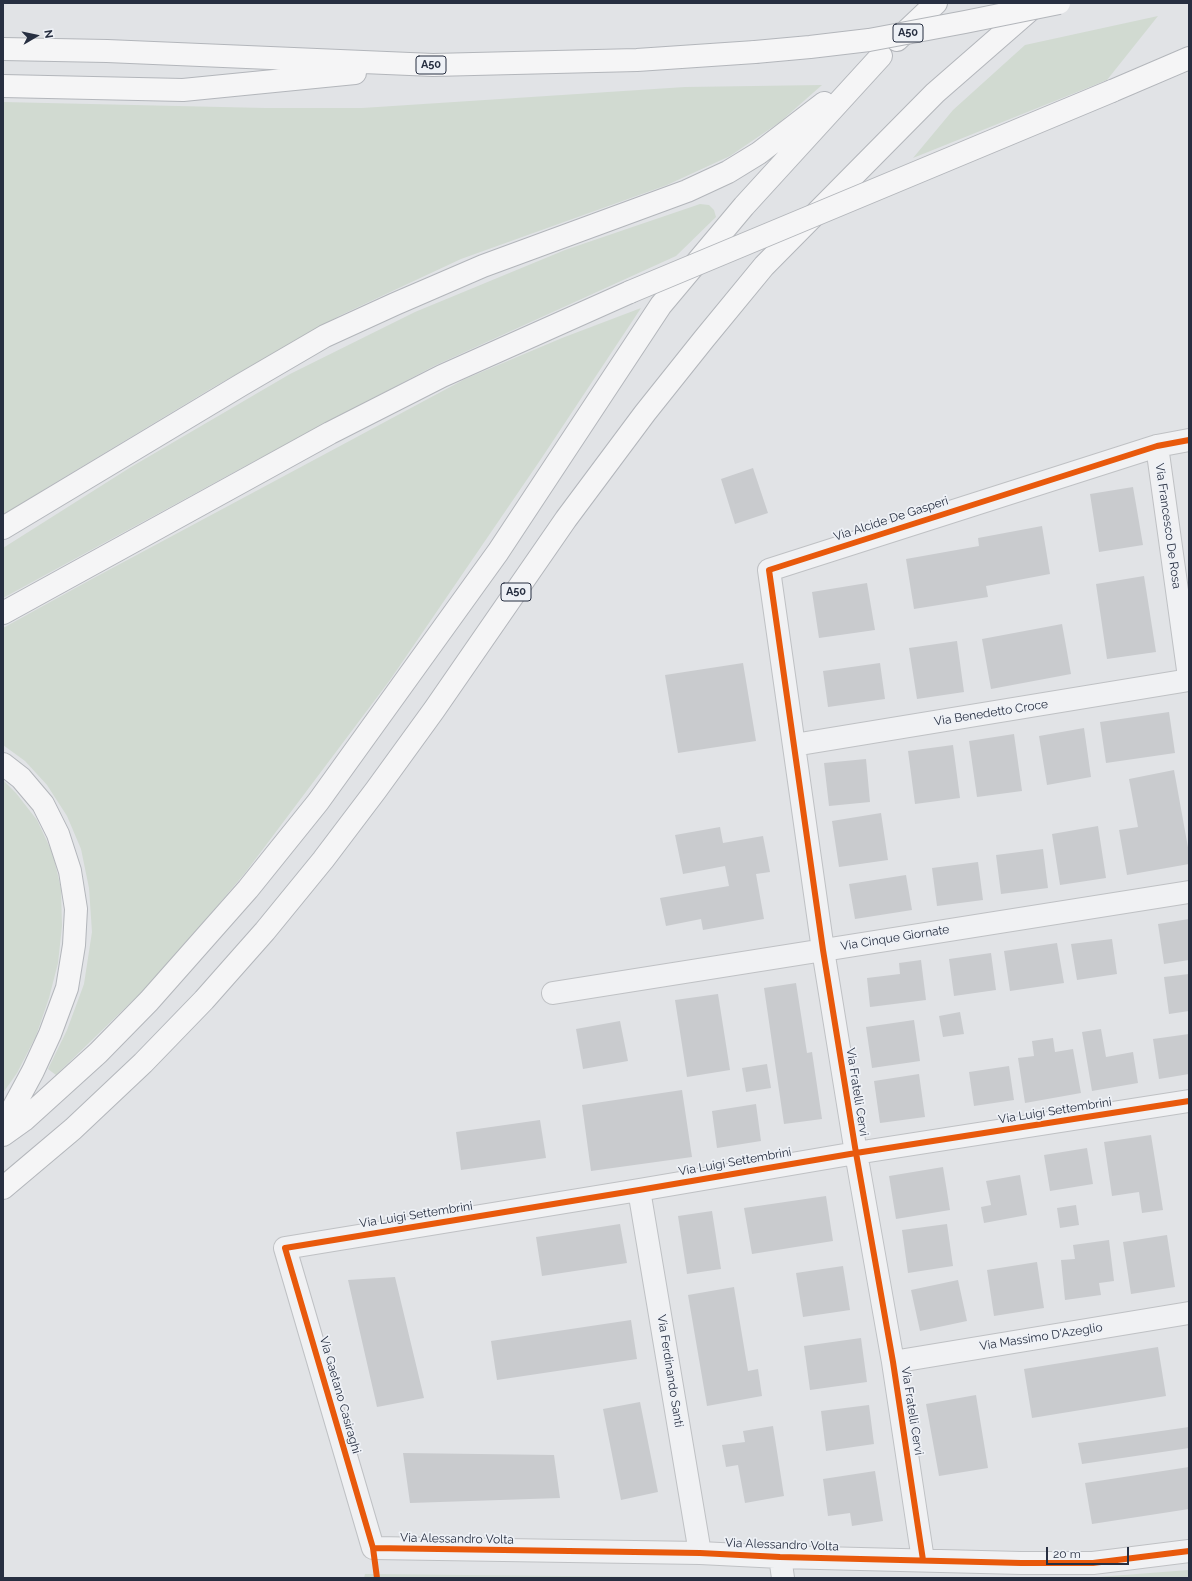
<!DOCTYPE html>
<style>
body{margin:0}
#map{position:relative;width:1192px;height:1581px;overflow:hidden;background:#e1e3e6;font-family:Raleway,sans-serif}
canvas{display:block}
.frame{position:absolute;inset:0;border:4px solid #272f41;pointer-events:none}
.north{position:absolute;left:16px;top:16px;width:40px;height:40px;-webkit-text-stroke:3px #eef1f6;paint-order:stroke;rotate:81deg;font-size:11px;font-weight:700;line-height:16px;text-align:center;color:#272f41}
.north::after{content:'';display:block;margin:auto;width:14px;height:18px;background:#272f41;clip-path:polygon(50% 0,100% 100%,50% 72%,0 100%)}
.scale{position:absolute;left:1046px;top:1547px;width:83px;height:18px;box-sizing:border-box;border:2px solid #272f41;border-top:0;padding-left:5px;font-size:12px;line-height:14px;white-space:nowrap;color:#272f41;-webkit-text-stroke:3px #eef1f6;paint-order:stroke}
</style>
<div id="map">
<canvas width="1192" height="1581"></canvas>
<div class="frame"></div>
<div class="north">N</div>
<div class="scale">20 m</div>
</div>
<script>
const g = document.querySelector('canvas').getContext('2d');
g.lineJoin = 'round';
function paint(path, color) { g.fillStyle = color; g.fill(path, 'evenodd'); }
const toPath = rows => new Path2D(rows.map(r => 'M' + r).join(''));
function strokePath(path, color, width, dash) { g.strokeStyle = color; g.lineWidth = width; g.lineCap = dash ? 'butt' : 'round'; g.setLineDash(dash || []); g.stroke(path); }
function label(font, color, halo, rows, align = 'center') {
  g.font = font + ' Raleway,sans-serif'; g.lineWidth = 3.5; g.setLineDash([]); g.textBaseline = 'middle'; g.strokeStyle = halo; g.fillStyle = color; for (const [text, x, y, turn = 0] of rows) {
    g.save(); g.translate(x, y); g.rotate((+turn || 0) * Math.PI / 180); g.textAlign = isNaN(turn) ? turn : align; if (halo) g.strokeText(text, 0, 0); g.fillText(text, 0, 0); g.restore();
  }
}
const green = toPath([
 [1158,16,1107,80,913,158,953,110,1025,45],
 [822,85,780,122,730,156,667,185,461,259,341,315,212,388,48,487,3,517,3,102,265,108,362,108,685,87],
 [700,204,709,205,714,210,716,217,676,256,434,366,247,465,3,598,3,548,131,467,290,374,415,312,565,250],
 [641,308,541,459,390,680,245,873,158,976,56,1075,48,1069,67,1030,84,984,92,932,89,888,81,849,67,816,47,785,25,761,3,745,3,628,90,580,465,379,562,338],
 [3,780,16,793,37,820,53,854,61,889,62,926,58,963,49,998,36,1036,17,1073,3,1093],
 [1189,1570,1189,1578,1085,1578],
 [365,1574,662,1577,662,1578,364,1578]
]);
const building = toPath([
 [753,468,768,513,735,524,721,479],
 [1133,487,1143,545,1099,552,1090,494],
 [1042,526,1050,574,986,586,988,597,914,609,906,559,979,546,978,538],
 [1144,576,1156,652,1107,659,1096,584],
 [867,583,875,630,819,638,812,592],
 [1062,624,1071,674,991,689,982,639],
 [957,641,964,692,917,699,909,648],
 [743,663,756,741,678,753,665,675],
 [880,663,885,699,828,707,823,671],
 [1169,712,1175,753,1106,763,1100,722],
 [1084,728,1091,777,1047,785,1039,736],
 [1014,734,1022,791,977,797,969,741],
 [953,745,960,798,915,804,908,751],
 [866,759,870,802,829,806,824,763],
 [1174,770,1189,853,1189,864,1127,875,1119,830,1138,827,1129,779],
 [881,813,888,860,839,867,832,821],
 [1098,826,1106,878,1060,885,1052,834],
 [720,827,723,843,763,836,770,872,756,874,764,919,703,930,701,919,666,926,660,898,729,886,725,866,683,874,675,835],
 [1043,849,1048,888,1001,894,996,855],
 [978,862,983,900,937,906,932,868],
 [906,875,912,910,855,919,849,884],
 [1189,919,1189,960,1164,964,1158,924],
 [1112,939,1117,974,1077,980,1071,944],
 [1057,943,1064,983,1010,991,1004,951],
 [991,953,996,990,954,996,949,959],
 [921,960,926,1000,870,1007,867,978,900,974,899,963],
 [1189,974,1189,1011,1169,1014,1164,977],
 [796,983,807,1053,812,1052,822,1119,784,1124,764,988],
 [718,994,730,1070,687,1077,675,1000],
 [960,1012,964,1034,943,1037,939,1016],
 [914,1020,920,1061,872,1068,866,1027],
 [620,1021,628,1061,583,1069,576,1029],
 [1101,1029,1106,1057,1133,1052,1138,1083,1092,1091,1082,1032],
 [1189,1034,1189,1074,1159,1079,1153,1039],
 [1053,1038,1055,1052,1073,1049,1081,1093,1025,1103,1018,1058,1034,1056,1032,1041],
 [767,1064,771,1088,746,1092,742,1068],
 [1009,1066,1014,1100,974,1106,969,1072],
 [919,1074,925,1117,880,1123,874,1081],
 [682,1090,692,1157,591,1171,582,1105],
 [756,1104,761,1141,717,1148,712,1111],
 [540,1120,546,1158,461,1170,456,1132],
 [1151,1135,1163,1210,1142,1213,1139,1192,1112,1196,1104,1142],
 [1087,1148,1093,1184,1050,1191,1044,1155],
 [943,1167,950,1210,896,1219,889,1176],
 [1020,1175,1027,1215,984,1223,981,1207,991,1205,986,1181],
 [826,1196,833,1241,752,1254,744,1208],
 [1076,1205,1079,1225,1060,1228,1057,1208],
 [712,1211,721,1269,687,1274,678,1216],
 [620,1224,627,1263,542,1276,536,1237],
 [947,1224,953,1266,908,1273,902,1230],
 [1167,1235,1175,1287,1131,1294,1123,1242],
 [1109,1240,1114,1281,1099,1283,1101,1295,1065,1300,1061,1260,1075,1259,1073,1245],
 [1037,1262,1044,1308,994,1316,987,1270],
 [843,1266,850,1310,803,1317,796,1273],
 [395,1277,424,1398,377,1407,348,1280],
 [958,1280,967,1321,920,1331,911,1290],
 [734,1287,748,1371,758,1369,762,1396,707,1406,688,1295],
 [631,1320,637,1359,497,1380,491,1341],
 [861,1338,867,1382,810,1390,804,1346],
 [1158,1347,1166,1396,1032,1418,1024,1369],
 [976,1395,988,1468,939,1476,926,1404],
 [640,1402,658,1492,621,1500,603,1409],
 [869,1405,874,1444,826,1451,821,1411],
 [773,1426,784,1496,745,1503,738,1465,726,1467,722,1445,745,1442,743,1431],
 [1189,1427,1189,1448,1082,1464,1078,1443],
 [403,1453,554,1455,560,1498,410,1503],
 [1189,1467,1189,1509,1092,1524,1085,1483],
 [875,1471,883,1521,852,1526,850,1513,828,1516,823,1479]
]);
const street = toPath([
 [1157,446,1189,677],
 [794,745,1189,680],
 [553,993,1189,892],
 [1189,1101,856,1153,639,1190,285,1248,373,1548,700,1553,780,1557,1021,1563,1093,1563,1189,1551],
 [639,1190,700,1553],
 [893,1362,1189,1313],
 [780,1557,783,1578],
 [923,1560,893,1362,856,1153,823,950,769,570,1157,446,1189,440]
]);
const highway = toPath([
 [897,40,936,3],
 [3,49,107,51,433,65,637,60,755,52],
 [3,86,183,90,355,73],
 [1112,91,1189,58],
 [3,528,241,385,325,336,395,304,483,266,687,191,728,172,759,153,824,103],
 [3,613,330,433,442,376,630,292],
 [3,764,21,778,43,804,58,834,70,871,76,909,74,945,67,988,50,1034,33,1071,12,1110,3,1123],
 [3,1135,24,1120,98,1053,149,1001,248,889,318,802,498,552,661,305,744,206,881,56],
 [3,1188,73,1129,143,1063,204,1000,265,931,323,860,376,790,434,710,566,519,645,413,704,339,764,266,935,93,1037,4]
]);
const highwayBridge = toPath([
 [755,52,810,47,869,40,965,22,1059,3],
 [630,292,1112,91]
]);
const cycleway = toPath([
 [373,1548,700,1553,780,1557,1021,1563,1093,1563,1189,1551],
 [923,1560,893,1362,856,1153,823,950,769,570,1157,446,1189,440],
 [377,1578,373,1548,285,1248,639,1190,856,1153,1189,1101]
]);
const shields = [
 [908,33,30],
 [431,65,30],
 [516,592,30]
];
const shieldNames = [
 ["A50",908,33],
 ["A50",431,65],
 ["A50",516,592]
];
const streetNames = [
 ["Via Alcide De Gasperi",891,519,-18],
 ["Via Francesco De Rosa",1168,526,82],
 ["Via Benedetto Croce",991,713,-9],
 ["Via Cinque Giornate",895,938,-9],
 ["Via Fratelli Cervi",857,1092,81],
 ["Via Luigi Settembrini",1055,1111,-9],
 ["Via Luigi Settembrini",735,1162,-10],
 ["Via Luigi Settembrini",416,1215,-9],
 ["Via Massimo D'Azeglio",1041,1337,-9],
 ["Via Ferdinando Santi",670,1371,81],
 ["Via Gaetano Casiraghi",340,1395,74],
 ["Via Fratelli Cervi",912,1411,81],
 ["Via Alessandro Volta",457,1539,1],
 ["Via Alessandro Volta",782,1545,2]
];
paint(green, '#d1dad1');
paint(building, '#c9cbce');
strokePath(street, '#bfc1c4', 24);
strokePath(highway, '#b3b6bb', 24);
strokePath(street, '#f0f1f3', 22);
strokePath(highway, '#f5f5f6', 22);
strokePath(highwayBridge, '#b3b6bb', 24, []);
strokePath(highwayBridge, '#f5f5f6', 22);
strokePath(cycleway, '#e8590c', 6);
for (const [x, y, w] of shields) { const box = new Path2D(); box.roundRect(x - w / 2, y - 9, w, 18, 3); g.fillStyle = '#eef1f6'; g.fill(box); strokePath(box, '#272f41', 1); }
label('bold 11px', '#272f41', null, shieldNames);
label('12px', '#272f41', '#eef1f6', streetNames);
</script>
